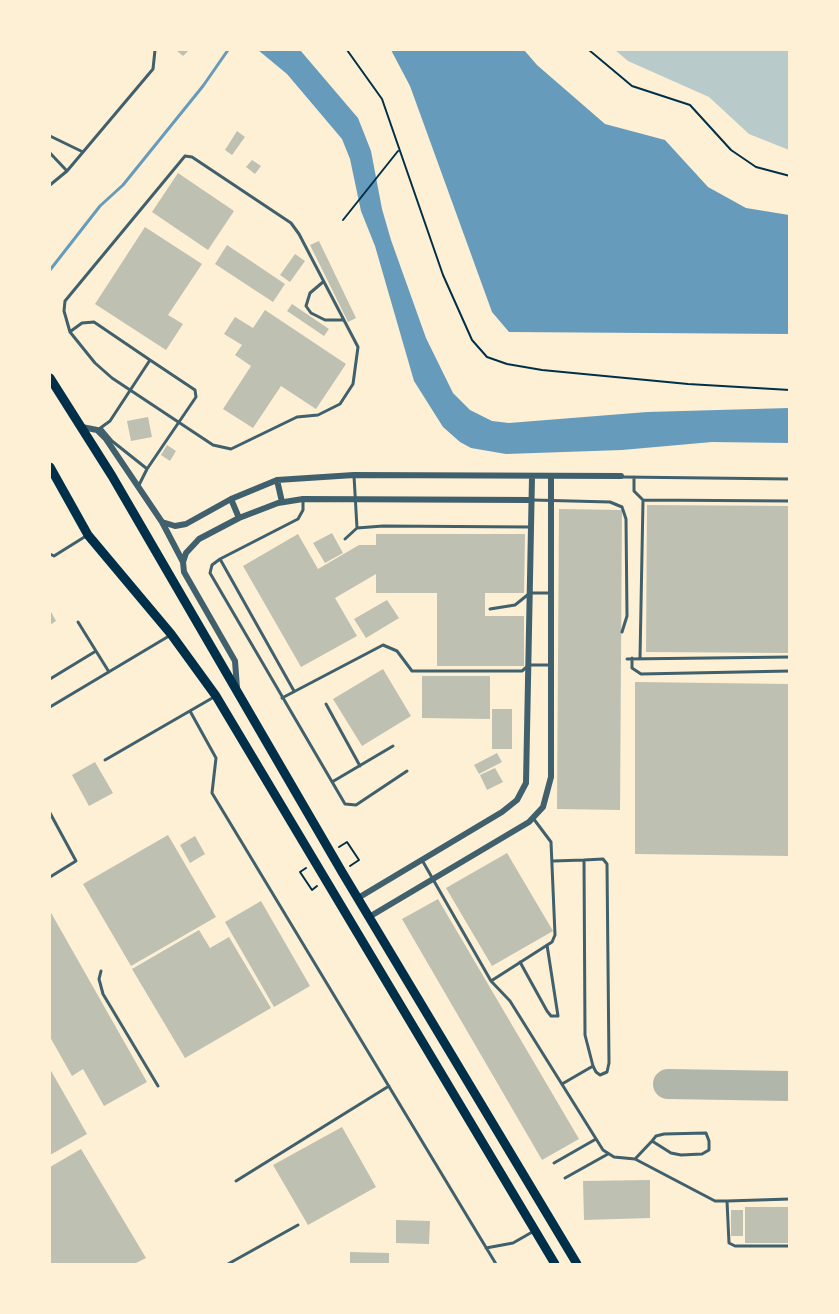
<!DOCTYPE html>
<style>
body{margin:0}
#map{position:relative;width:839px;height:1314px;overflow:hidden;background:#fdf0d5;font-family:Quicksand,sans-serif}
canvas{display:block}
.frame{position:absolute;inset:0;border:51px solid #fdf0d5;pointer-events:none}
</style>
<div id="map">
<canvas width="839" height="1314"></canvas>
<div class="frame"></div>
</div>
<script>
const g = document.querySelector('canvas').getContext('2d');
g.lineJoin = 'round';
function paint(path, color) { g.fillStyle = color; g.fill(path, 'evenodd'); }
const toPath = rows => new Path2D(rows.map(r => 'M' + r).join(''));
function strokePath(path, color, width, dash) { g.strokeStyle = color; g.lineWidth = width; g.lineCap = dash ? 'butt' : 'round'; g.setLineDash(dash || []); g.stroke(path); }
const green = toPath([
 [615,50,789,50,789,150,749,134,709,97,628,61]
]);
const water = toPath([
 [258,50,300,50,358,118,371,151,382,209,391,240,426,338,453,393,470,410,492,421,509,423,647,412,789,408,789,443,712,442,622,450,506,454,471,448,460,442,443,427,414,381,375,246,361,211,350,159,342,139,287,74],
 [391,50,524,50,537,65,605,124,665,140,708,187,746,208,789,215,789,334,509,332,492,312,410,86]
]);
const stream = toPath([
 [50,270,100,206,123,185,203,86,228,50]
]);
const taxiway = toPath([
 [668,1084,790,1086]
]);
const building = toPath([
 [176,50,189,50,183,56],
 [237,131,245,137,232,155,225,150],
 [252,160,261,166,255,174,246,167],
 [178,173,234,211,208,250,152,212],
 [145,227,202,264,168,315,183,324,166,350,95,304],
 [319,241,356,318,348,322,310,245],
 [227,245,285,284,273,302,215,264],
 [295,254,305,261,290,282,280,275],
 [292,304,329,329,324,336,287,311],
 [265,310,346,364,316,409,281,386,253,428,223,409,251,366,235,355,242,345,224,334,235,317,253,328],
 [148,417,152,437,131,441,127,421],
 [167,445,176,451,170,461,161,455],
 [647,505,790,506,790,653,646,652],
 [559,509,622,510,620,810,557,809],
 [332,533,343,553,325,563,313,543],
 [298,534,318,569,359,545,376,545,376,534,525,534,524,593,485,593,485,616,524,616,524,666,437,666,437,593,376,593,376,574,335,598,357,636,301,667,243,566],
 [387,600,399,618,366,638,354,619],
 [50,610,56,621,50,625],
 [383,669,411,716,362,746,333,699],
 [422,676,490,676,490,719,422,718],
 [635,682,790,684,790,856,635,854],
 [492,709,512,709,512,749,492,749],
 [497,753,502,762,479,774,474,765],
 [95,762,113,793,89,806,72,775],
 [495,768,503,782,487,790,480,775],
 [168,835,216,917,131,966,83,884],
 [195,836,205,854,190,863,180,845],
 [507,853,553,931,492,966,446,888],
 [438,899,579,1139,542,1160,402,919],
 [261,901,310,986,274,1007,225,922],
 [50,911,147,1082,104,1106,83,1069,72,1076,50,1037],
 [199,930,210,948,229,937,271,1008,185,1058,132,969],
 [50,1069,87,1134,50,1155],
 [342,1127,376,1187,308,1225,273,1165],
 [81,1149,146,1258,134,1264,50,1264,50,1167],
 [650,1180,650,1218,584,1220,583,1181],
 [745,1207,790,1207,790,1243,745,1243],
 [731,1210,743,1210,743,1236,731,1236],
 [396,1220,430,1221,429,1244,396,1243],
 [350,1252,389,1253,389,1264,350,1264]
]);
const path = toPath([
 [347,50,382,99,443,275,472,340,487,357,507,364,542,370,688,384,790,390],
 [589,50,632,86,690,105,731,150,756,167,790,176],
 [343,220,398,151],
 [339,847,347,842,359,860,350,866],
 [306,868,300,872,312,890,317,886]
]);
const service = toPath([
 [50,136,83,152],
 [50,153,67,171],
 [185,156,192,157,291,223,299,234,358,347,353,384,340,404,318,415,297,417,231,449,213,445,112,378,95,363,70,332,64,311,65,301,185,156],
 [50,185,67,171,153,69,155,50],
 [323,282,310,293,306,306,311,313,325,320,342,320],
 [71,331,82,323,94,322,150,360],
 [101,428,112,441,146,468],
 [99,429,110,421,150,360,195,390,196,397,147,469,138,487],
 [354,476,357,528],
 [623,477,790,479],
 [634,477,634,491,643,500,790,501],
 [303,500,303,510,298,519,220,559,212,565,210,573,345,804,356,805,407,771],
 [533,500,610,502,622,507,626,519,627,616,622,632],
 [345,539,357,528,383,526,530,527],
 [50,554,54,556,86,536],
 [220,559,294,691],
 [490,609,515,605,530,593,550,593],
 [78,622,109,672],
 [632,658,632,668,641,674,790,671],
 [640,658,643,500],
 [627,659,790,657],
 [50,679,96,651],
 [282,698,383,645,397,651,412,671,522,671,529,665,551,665],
 [326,704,360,766],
 [50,707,169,636],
 [190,711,216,758,212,793,496,1264],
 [105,760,214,697],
 [332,782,393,746],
 [50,813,76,861,50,877],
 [603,859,607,864,609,1063,607,1072,600,1075,596,1072,593,1066,585,1035,584,860,603,859],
 [422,860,491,981,510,1001,603,1150,614,1157,635,1159,715,1201,727,1201],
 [553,861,584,860],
 [520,962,547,1011,551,1016,558,1016,547,945],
 [101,971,99,979,103,994,158,1086],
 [491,981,552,942,555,935,551,842,533,818],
 [562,1084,593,1066],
 [635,1159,652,1141,656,1136,664,1134,706,1133,709,1141,709,1150,702,1154,681,1155,671,1153,652,1141],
 [554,1163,596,1139],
 [565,1178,608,1154],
 [236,1181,389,1086],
 [790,1199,727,1201,729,1243,735,1246,790,1246],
 [486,1248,513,1243,534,1231],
 [228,1264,298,1225]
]);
const minor = toPath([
 [82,427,97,430,106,439,162,522,175,526,186,524,231,499,277,480,354,475,621,476],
 [277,480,282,502],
 [231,499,239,518],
 [162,522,183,562],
 [237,688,235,661,184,572,183,562,186,553,199,539,239,518,278,503,303,499,531,500],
 [358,898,502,812,517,800,526,783,532,477],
 [369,917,529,822,543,807,551,777,551,477]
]);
const primary = toPath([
 [50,378,112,476,342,872,577,1264],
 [50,467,88,535,171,634,216,696,555,1264]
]);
paint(green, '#b9caca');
paint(water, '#669bbc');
strokePath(stream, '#669bbc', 3);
strokePath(taxiway, '#b1b6ab', 30);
paint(building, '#bec0b2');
strokePath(path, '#003049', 2);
strokePath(service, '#3f606c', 3);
strokePath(minor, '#3f606c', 6);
strokePath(primary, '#003049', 9);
</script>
